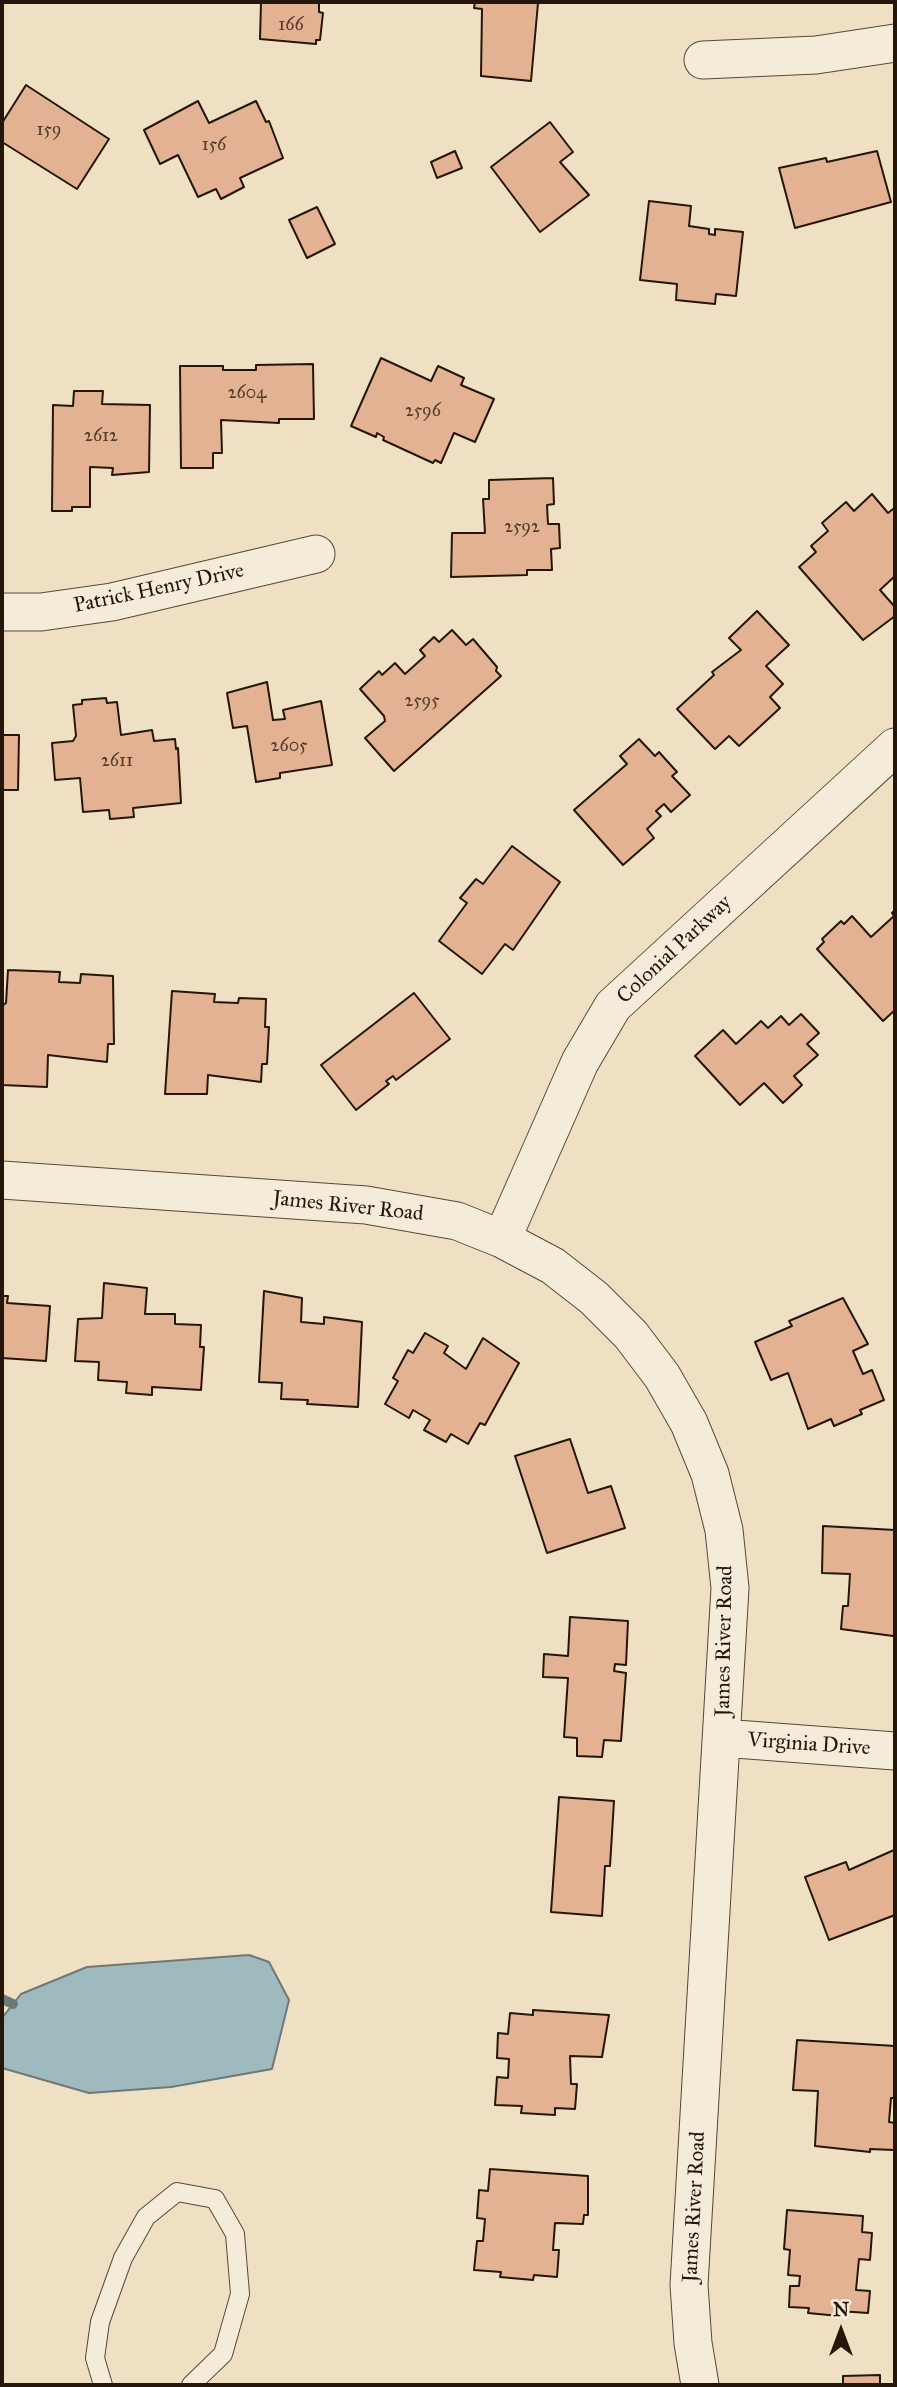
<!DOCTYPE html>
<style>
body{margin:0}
#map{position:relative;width:897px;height:2387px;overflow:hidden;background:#efe0c4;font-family:"IM FELL Great Primer",serif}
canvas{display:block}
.frame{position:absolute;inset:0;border:4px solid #24160b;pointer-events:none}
.north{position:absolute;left:806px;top:2296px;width:70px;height:70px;-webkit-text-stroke:5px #f5ebd9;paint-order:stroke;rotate:0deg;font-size:19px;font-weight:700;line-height:28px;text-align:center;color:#24160b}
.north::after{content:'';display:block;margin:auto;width:24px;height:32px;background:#24160b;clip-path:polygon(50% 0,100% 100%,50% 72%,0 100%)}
</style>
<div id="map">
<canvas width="897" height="2387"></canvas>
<div class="frame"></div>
<div class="north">N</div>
</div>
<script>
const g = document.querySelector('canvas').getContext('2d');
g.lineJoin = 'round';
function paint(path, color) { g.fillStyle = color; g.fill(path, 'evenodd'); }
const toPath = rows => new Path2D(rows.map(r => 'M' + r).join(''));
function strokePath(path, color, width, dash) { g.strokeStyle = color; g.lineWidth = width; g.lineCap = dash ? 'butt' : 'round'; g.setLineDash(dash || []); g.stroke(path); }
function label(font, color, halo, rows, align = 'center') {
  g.font = font + ' "IM FELL Great Primer",serif'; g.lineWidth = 5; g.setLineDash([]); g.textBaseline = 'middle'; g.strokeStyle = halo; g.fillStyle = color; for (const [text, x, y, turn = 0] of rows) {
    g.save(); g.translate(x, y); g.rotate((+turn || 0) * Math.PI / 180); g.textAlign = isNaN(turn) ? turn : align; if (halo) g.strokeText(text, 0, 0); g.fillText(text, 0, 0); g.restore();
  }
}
const water = toPath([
 [249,1955,269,1962,289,2000,272,2069,171,2087,89,2093,2,2068,2,2018,21,1994,87,1967,249,1955]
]);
const stream = toPath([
 [2,1999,13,2004]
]);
const building = toPath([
 [261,2,319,2,319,12,323,13,320,40,316,40,316,44,260,39,261,2],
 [475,2,538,3,531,81,481,76,482,9,474,8,475,2],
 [26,85,109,139,77,189,2,142,2,123,26,85],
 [198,101,209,123,256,101,266,122,269,121,283,158,240,178,244,187,221,199,216,189,198,197,178,155,160,164,144,130,198,101],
 [550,122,573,152,560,162,589,195,540,232,491,167,550,122],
 [455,151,462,168,437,178,431,162,455,151],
 [877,151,891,202,795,228,779,168,826,158,827,162,877,151],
 [649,201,691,206,689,226,709,229,709,234,715,235,715,229,743,232,736,296,716,294,715,304,676,300,677,284,640,280,649,201],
 [317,207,335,244,307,258,289,220,317,207],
 [381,358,431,381,438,366,464,378,461,385,494,399,475,442,454,433,441,463,435,460,433,463,383,440,384,437,377,433,376,437,351,426,381,358],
 [313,364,314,419,279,419,279,423,221,420,222,453,213,453,213,468,181,468,180,366,223,366,223,370,256,370,256,365,313,364],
 [74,391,103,391,102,404,150,405,149,472,112,475,113,468,90,467,90,507,72,507,72,511,52,511,53,405,73,406,74,391],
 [553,478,554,504,547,505,548,524,559,524,560,548,551,549,552,570,527,570,527,575,451,577,452,533,485,533,483,499,489,499,489,480,553,478],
 [872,494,888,513,893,509,895,512,895,576,880,590,895,607,895,616,863,640,799,567,816,552,811,546,828,531,822,523,846,502,854,511,872,494],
 [757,611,789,645,766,666,783,684,770,697,780,708,739,746,729,736,715,749,677,709,714,675,712,672,741,650,729,638,757,611],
 [452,630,466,645,473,639,497,667,496,671,501,676,394,771,365,738,385,721,384,716,360,689,379,671,382,675,395,663,405,674,425,656,420,650,434,637,439,642,452,630],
 [267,682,273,720,285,719,283,710,321,701,332,765,280,773,280,778,256,782,247,726,233,728,227,693,267,682],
 [106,698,107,703,117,702,121,735,152,730,154,741,175,739,176,749,178,748,181,803,133,808,134,817,110,819,109,810,83,812,80,778,55,780,52,743,73,741,76,736,73,705,82,704,82,700,106,698],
 [2,735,19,735,18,790,2,790,2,735],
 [639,739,655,756,659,752,677,772,672,776,690,795,671,812,664,804,656,811,661,816,647,829,654,838,623,865,574,810,627,764,620,756,639,739],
 [512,846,560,882,513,950,505,944,482,974,439,941,467,903,460,898,476,879,483,884,512,846],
 [895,910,895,1010,883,1021,817,949,824,942,822,939,841,921,844,924,852,916,871,937,894,916,892,913,895,910],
 [8,970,60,972,59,982,80,983,81,974,113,976,114,1044,108,1044,107,1062,48,1055,47,1087,2,1085,2,1006,6,1003,8,970],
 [172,991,215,994,214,1002,238,1003,239,998,266,999,265,1027,269,1027,267,1064,262,1064,261,1082,208,1075,207,1094,165,1094,172,991],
 [414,993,450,1039,396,1080,393,1076,386,1081,389,1084,356,1110,321,1065,414,993],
 [801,1014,819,1033,807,1044,818,1055,794,1076,802,1085,783,1103,764,1083,740,1105,695,1056,723,1030,736,1044,761,1021,768,1028,781,1016,789,1025,801,1014],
 [104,1283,147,1288,145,1314,175,1314,175,1324,201,1325,200,1347,204,1347,201,1390,152,1387,152,1395,126,1393,127,1382,98,1380,99,1362,75,1361,78,1319,102,1318,104,1283],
 [264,1291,302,1298,301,1322,324,1324,324,1317,362,1322,358,1407,307,1404,308,1400,281,1399,282,1383,259,1382,264,1291],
 [2,1296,8,1296,7,1303,50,1306,46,1361,2,1358,2,1296],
 [843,1298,868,1344,853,1351,863,1374,872,1370,884,1400,860,1410,862,1414,834,1426,831,1419,808,1429,788,1373,771,1380,755,1342,792,1326,789,1321,843,1298],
 [425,1333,448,1346,444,1353,466,1369,483,1338,519,1363,485,1425,480,1423,468,1444,451,1434,446,1442,424,1430,430,1420,413,1410,409,1418,385,1404,398,1381,393,1378,408,1350,413,1353,425,1333],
 [570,1439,588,1493,611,1486,625,1528,547,1553,515,1456,570,1439],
 [823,1526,895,1530,895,1633,893,1636,841,1629,843,1606,848,1606,850,1574,822,1573,823,1526],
 [570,1617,628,1621,626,1665,615,1664,614,1671,626,1673,621,1741,604,1740,602,1757,577,1756,577,1738,564,1737,568,1678,543,1677,544,1654,568,1656,570,1617],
 [559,1797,614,1801,610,1866,605,1866,602,1916,551,1912,559,1797],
 [894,1850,895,1915,829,1940,805,1877,846,1862,849,1870,894,1850],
 [533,2010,609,2015,602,2057,570,2056,571,2084,577,2084,575,2109,555,2108,555,2115,521,2113,522,2106,495,2105,497,2077,508,2078,509,2059,497,2058,498,2033,508,2034,510,2013,533,2015,533,2010],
 [797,2040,895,2046,895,2098,891,2098,889,2122,895,2123,894,2150,870,2149,870,2152,815,2146,818,2091,793,2090,797,2040],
 [490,2169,588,2176,588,2215,584,2215,583,2224,555,2223,553,2250,559,2250,557,2277,534,2275,533,2280,500,2277,501,2272,474,2270,477,2241,483,2241,485,2219,477,2218,479,2190,488,2191,490,2169],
 [787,2210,863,2216,862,2232,872,2233,870,2260,859,2259,856,2290,870,2291,868,2313,839,2311,839,2316,808,2313,809,2308,789,2307,790,2286,799,2286,800,2276,788,2275,790,2250,784,2249,787,2210],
 [880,2375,880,2385,843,2385,843,2376,880,2375]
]);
const service = toPath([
 [103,2385,95,2358,100,2322,123,2258,146,2217,177,2192,215,2199,235,2234,240,2294,223,2354,191,2385]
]);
const minor = toPath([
 [703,60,816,55,895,43],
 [2,612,41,612,112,602,316,554],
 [2,1180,366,1205,457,1221,502,1239,553,1266,594,1298,631,1335,662,1376,689,1423,710,1474,724,1530,730,1588,689,2285,693,2343,700,2385],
 [502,1239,580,1062,613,1006,895,747],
 [722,1738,895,1751]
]);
const numberNames = [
 ["166",291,26],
 ["159",49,131],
 ["156",214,146],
 ["2604",247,394],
 ["2596",423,412],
 ["2612",101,437],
 ["2592",522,528],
 ["2595",422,702],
 ["2605",289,747],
 ["2611",117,762]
];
const streetNames = [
 ["Patrick Henry Drive",159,589,-12],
 ["Colonial Parkway",675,950,-43],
 ["James River Road",348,1207,6],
 ["James River Road",725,1641,-89],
 ["Virginia Drive",809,1745,4],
 ["James River Road",695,2207,-87]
];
paint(water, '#9fbabe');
strokePath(water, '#6e7876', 2);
strokePath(stream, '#6e7876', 10);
paint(building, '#e3b292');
strokePath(building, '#24160b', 2);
strokePath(service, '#574839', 20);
strokePath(minor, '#574839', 39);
strokePath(service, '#f5ebd9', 18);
strokePath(minor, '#f5ebd9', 37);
label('18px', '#543d2d', null, numberNames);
label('21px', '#24160b', '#f5ebd9', streetNames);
</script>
